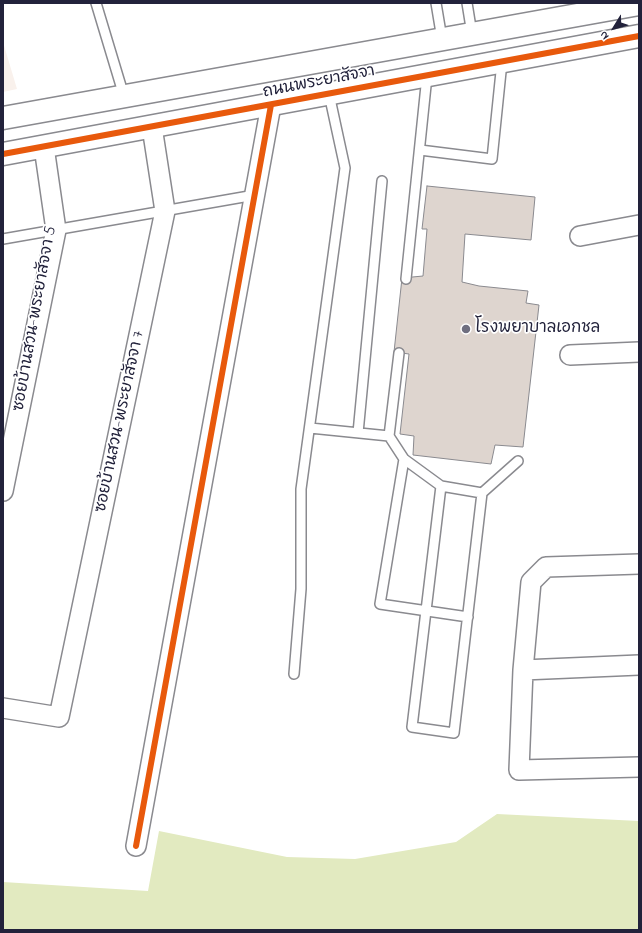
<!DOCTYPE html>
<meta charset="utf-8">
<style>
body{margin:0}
#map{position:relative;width:642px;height:933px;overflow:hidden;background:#fff;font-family:"Indie Flower",sans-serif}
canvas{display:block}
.frame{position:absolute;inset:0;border:4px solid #22223b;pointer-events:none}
.north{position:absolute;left:594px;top:8px;width:40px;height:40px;-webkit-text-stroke:3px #fff;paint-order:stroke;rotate:233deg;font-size:11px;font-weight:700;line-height:16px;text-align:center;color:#22223b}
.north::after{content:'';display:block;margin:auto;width:14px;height:18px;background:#22223b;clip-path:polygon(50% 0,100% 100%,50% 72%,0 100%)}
</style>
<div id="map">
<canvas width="642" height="933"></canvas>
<div class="frame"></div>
<div class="north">N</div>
</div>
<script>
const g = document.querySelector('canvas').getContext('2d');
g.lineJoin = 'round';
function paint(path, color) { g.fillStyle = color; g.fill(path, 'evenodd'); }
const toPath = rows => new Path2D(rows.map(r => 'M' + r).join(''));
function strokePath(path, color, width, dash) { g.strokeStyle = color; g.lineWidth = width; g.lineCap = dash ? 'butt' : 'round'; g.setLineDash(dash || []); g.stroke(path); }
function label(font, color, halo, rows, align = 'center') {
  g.font = font + ' "Indie Flower","Playpen Sans Thai",sans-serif'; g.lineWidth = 3.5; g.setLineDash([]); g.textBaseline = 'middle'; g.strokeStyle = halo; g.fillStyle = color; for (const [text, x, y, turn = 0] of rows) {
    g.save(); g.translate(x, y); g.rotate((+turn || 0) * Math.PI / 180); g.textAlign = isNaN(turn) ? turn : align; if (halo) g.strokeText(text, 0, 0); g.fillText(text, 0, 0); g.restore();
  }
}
const built = toPath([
 [3,42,17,89,3,92]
]);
const green = toPath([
 [497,814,639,821,639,930,3,930,3,882,148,891,159,831,287,857,355,859,456,842]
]);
const building = toPath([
 [427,186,535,197,531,240,465,234,462,282,479,286,528,291,526,303,539,305,523,447,495,445,491,464,413,455,414,436,400,434,409,354,394,352,402,278,423,276,427,229,422,229,427,186]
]);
const lane = toPath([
 [96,3,124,96],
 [436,3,442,39],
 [467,3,472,34],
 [420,150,492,159,502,62],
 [3,239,255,195],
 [406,279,427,76],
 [399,353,389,436,404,459,441,486,482,493,518,461],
 [310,428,389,436],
 [358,433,382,181],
 [404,459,380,604,468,617],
 [441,486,412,727,454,733,482,493],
 [294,674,301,589,301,489,345,168,329,94]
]);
const street = toPath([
 [580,236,639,225],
 [570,355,639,352],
 [3,491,56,230,44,147],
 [639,665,523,670,519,770,639,767],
 [523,670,531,582,546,567,639,564],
 [3,708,59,717,165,211,152,127],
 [136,846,271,105]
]);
const secondary = toPath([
 [3,118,639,4],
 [3,154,639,36]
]);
const cycleway = toPath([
 [3,154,639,36],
 [136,846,271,105]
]);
const markers = [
 [466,329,5,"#6f6f80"]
];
const streetNames = [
 ["ถนนพระยาสัจจา",319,83,-11],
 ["ซอยบ้านสวน-พระยาสัจจา 5",36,319,-80],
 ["ซอยบ้านสวน-พระยาสัจจา 7",121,422,-78]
];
const poiNames = [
 ["โรงพยาบาลเอกชล",475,329]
];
paint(built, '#f9f1ec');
paint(green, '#e2eac0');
paint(building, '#ded5cf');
strokePath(building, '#8a8a8f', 1);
strokePath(lane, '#8a8a8f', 12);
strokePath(street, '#8a8a8f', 22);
strokePath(secondary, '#8a8a8f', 25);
strokePath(lane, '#fff', 9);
strokePath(street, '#fff', 19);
strokePath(secondary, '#fff', 22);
strokePath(cycleway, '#e8590c', 6);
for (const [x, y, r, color] of markers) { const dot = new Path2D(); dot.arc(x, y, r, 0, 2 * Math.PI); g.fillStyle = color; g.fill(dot); strokePath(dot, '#fff', 1.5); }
label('16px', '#22223b', '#fff', streetNames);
label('16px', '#22223b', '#fff', poiNames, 'left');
</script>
